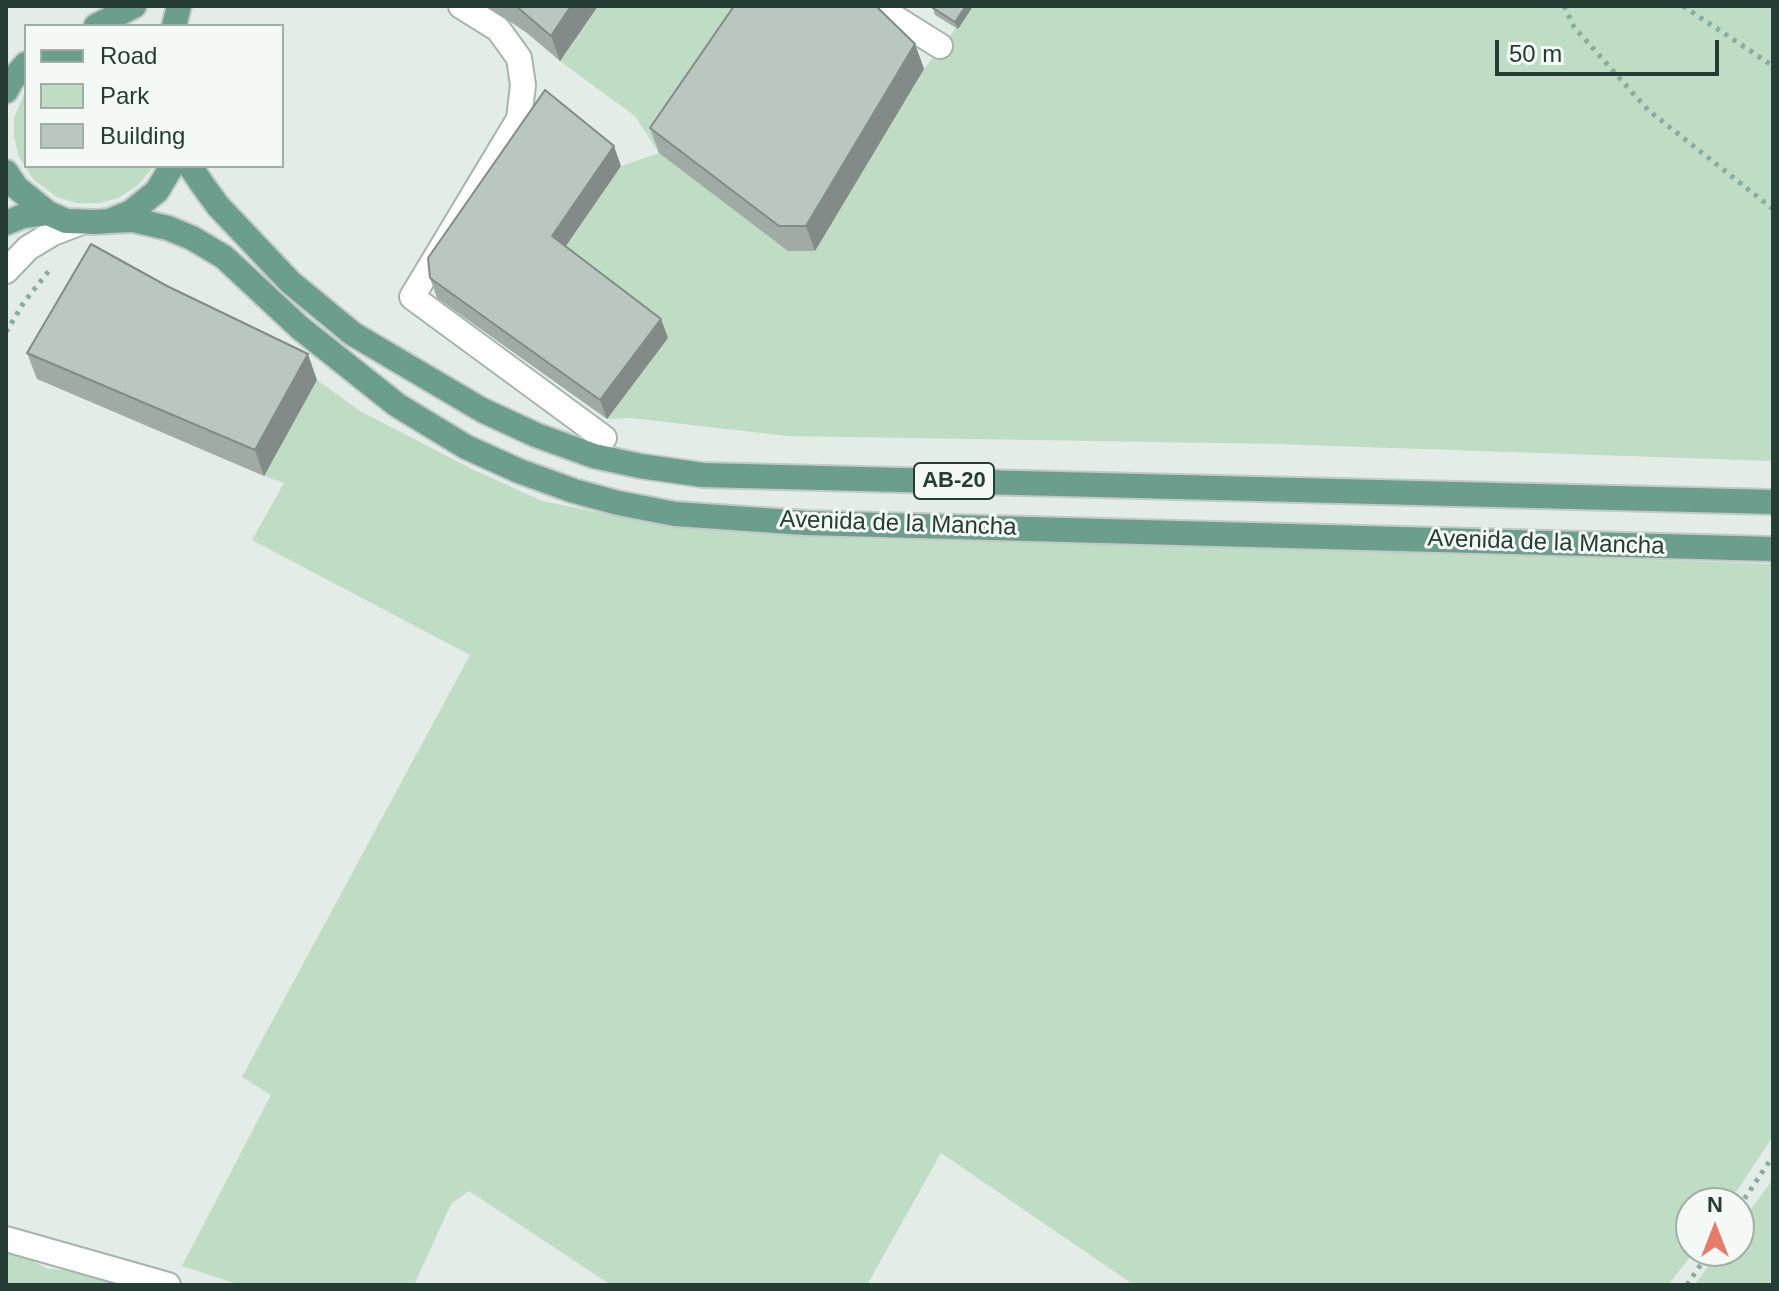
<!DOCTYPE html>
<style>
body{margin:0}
#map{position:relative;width:1779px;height:1291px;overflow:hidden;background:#e4ece8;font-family:Helvetica,sans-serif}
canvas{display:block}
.frame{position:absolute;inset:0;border:8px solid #253d34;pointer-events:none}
.legend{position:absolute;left:24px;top:24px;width:260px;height:144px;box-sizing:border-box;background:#f4f9f6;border:2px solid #a1aea8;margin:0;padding:10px 14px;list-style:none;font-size:24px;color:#253d34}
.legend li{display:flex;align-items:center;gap:16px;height:40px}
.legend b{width:40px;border:2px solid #a1aea8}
.north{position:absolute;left:1675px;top:1187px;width:80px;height:80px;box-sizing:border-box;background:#f4f9f6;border:2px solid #a1aea8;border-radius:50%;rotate:0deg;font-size:22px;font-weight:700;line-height:32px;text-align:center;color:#253d34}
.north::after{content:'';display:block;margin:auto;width:28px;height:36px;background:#e77a68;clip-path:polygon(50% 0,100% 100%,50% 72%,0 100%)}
.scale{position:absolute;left:1495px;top:40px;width:224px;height:36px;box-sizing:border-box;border:4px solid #253d34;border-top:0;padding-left:10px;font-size:24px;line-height:28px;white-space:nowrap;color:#253d34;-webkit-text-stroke:6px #f4f9f6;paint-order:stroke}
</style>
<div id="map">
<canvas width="1779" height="1291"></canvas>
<div class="frame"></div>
<ul class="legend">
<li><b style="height:10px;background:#6c9e8d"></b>Road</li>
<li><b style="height:22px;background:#bfdcc4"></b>Park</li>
<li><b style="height:22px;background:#bac7c1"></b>Building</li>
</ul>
<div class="north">N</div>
<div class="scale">50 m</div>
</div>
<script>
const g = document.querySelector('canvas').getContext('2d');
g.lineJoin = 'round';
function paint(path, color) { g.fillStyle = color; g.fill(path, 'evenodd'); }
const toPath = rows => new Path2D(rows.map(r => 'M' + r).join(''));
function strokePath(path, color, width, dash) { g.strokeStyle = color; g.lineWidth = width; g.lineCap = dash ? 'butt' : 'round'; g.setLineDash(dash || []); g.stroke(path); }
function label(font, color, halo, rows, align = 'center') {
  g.font = font + ' Helvetica,sans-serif'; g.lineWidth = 6; g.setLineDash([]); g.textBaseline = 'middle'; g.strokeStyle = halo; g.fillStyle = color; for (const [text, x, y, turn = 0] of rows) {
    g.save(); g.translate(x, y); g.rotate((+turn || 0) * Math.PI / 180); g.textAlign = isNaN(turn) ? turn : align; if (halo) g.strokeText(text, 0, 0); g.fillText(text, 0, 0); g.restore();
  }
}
const green = toPath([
 [598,6,761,6,815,251,924,69,973,6,1773,6,1773,461,1275,444,787,436,631,418,607,419,668,338,559,256,621,166,659,153,635,116,560,61],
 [26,89,26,166,154,166,138,185,118,198,100,203,76,203,57,197,34,180,19,157,14,136,14,118],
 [317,380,360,411,472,469,542,501,671,527,869,539,1192,544,1773,564,1773,1136,1729,1203,1691,1203,1691,1251,1695,1251,1668,1285,1134,1285,941,1153,867,1285,611,1285,469,1191,451,1204,414,1285,240,1285,182,1266,271,1095,242,1077,470,655,252,540,284,483,264,476],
 [1773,1179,1773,1285,1694,1285,1720,1251,1739,1251,1739,1225],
 [6,1246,48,1269,98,1272,145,1285,6,1285]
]);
const path = toPath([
 [1564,6,1574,27,1648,110,1773,209],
 [1683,6,1773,66],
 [6,332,24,302,52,267],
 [1739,1207,1773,1156],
 [1687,1285,1710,1251]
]);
const minor = toPath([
 [461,6,498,29,519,58,523,85,519,119,412,297,604,438],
 [876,6,940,46],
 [6,271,28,248,53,233,82,222],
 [6,1239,168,1285]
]);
const major = toPath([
 [96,26,134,6],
 [174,26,179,6],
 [6,91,12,80,26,64],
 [190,166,202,184],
 [6,172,16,187,48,213,66,221,96,222,109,221,131,212,157,191,172,166],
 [218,206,290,282,353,334,482,410,536,435,594,456,640,466,703,475,1773,502],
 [109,221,133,220,168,228,192,238,224,257,299,327,397,405,466,447,519,471,574,491,618,503,675,514,806,523,1773,549],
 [6,223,23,216,48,213]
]);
const majorBridge = toPath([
 [202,184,218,206]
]);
const wall = toPath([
 [487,6,598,6,560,61,527,33],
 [973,6,958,29,935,15,933,8],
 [915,44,924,69,815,251,788,251,659,153,650,128],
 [621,166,565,247,668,338,607,419,437,298,430,278],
 [27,353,317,380,264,476,37,379]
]);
const shadedWall = toPath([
 [571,6,598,6,560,61,551,36],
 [966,6,973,6,958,29,955,22],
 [915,44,924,69,815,251,806,226],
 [614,146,621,166,559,256,552,236],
 [661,319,668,338,607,419,600,400],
 [308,354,317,380,264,476,255,450]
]);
const building = toPath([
 [516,6,571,6,551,36,516,6],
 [734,6,876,6,915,44,806,226,779,226,650,128,734,6],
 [934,6,966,6,955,22,933,8,934,6],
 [545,90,614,146,552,236,661,319,600,400,430,278,428,258,545,90],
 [91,244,167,286,308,354,255,450,27,353,91,244]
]);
const shields = [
 [954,481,80]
];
const shieldNames = [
 ["AB-20",954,481]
];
const streetNames = [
 ["Avenida de la Mancha",898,524,2],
 ["Avenida de la Mancha",1546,543,2]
];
paint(green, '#bfdcc4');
strokePath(minor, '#a7b4ae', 28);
strokePath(major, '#c2c9c6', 28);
strokePath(path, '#87ad9e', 5, [4, 6]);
strokePath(minor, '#fff', 24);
strokePath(major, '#6c9e8d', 24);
strokePath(majorBridge, '#c2c9c6', 28, []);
strokePath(majorBridge, '#6c9e8d', 24);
paint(wall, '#a0aba6');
paint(shadedWall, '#828b87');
paint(building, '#bac7c1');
strokePath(building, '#828b87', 2);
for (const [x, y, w] of shields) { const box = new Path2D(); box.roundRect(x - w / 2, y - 18, w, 36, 6); g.fillStyle = '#f4f9f6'; g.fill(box); strokePath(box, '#253d34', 2); }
label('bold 22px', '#253d34', null, shieldNames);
label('24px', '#253d34', '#f4f9f6', streetNames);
</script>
